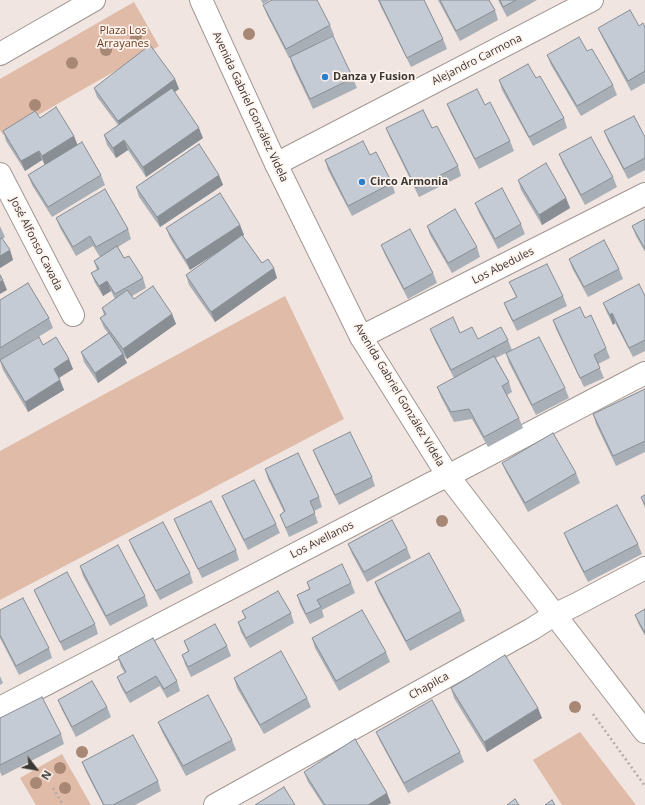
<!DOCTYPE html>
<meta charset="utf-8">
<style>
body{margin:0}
#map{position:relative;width:645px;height:805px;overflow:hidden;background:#f0e5e0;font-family:"Open Sans",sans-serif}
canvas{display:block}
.north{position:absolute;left:16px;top:749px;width:40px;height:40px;-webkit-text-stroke:3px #fef3ed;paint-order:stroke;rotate:121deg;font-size:11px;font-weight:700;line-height:16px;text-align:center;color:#3b3735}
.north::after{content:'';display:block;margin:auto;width:14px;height:18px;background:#3b3735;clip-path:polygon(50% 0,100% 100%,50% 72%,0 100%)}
</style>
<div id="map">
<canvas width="645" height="805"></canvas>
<div class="north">N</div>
</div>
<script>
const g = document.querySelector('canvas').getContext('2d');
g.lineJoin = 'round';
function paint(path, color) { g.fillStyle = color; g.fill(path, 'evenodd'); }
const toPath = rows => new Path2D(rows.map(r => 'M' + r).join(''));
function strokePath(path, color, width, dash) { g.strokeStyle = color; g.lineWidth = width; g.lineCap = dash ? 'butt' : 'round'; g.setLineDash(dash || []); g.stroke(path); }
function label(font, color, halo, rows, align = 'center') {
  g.font = font + ' "Open Sans",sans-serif'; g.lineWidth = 3.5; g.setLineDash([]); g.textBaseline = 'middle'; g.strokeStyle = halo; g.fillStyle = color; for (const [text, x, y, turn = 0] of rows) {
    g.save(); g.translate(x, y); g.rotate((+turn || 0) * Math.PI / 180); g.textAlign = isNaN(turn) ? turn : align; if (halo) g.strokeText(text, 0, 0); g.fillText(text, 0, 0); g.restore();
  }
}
const green = toPath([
 [134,2,159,46,3,135,0,130,0,79],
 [285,296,344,419,0,600,0,451],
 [580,732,636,805,562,805,533,760],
 [62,754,91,805,36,805,20,778]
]);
const path = toPath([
 [593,714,645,786],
 [53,788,63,805]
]);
const minor = toPath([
 [0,54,94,0],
 [276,164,592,0],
 [0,174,73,315],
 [361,337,645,194],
 [0,708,434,482,448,476,645,373],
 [215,805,532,629,554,615,575,605,645,568]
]);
const major = toPath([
 [201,0,276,164,361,337,448,476,645,732]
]);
const trees = [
 [249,34],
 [136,37],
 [106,50],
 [72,63],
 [35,105],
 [442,521],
 [575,707],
 [82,752],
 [60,768],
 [36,783],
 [65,788]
];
const wall = toPath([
 [261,0,270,0,263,4],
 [378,0,424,0,443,39,447,49,411,67,381,7],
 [438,0,489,0,495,10,498,20,460,41],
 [498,0,537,0,507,17],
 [263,5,330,25,334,35,314,45,353,78,357,88,313,109,293,67,290,58,289,58,267,15],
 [639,26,645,27,645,83,631,91,602,37,598,28],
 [587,51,613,85,617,95,581,116,551,65,547,55],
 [536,78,564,118,567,128,533,146,502,90,499,80],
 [175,79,179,89,174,92,203,138,146,177,128,150,116,158,107,145,104,135,118,125,97,97,94,88],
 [447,104,485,105,510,141,514,151,479,169,451,114],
 [40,118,74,136,77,145,101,175,105,185,52,217,32,185,28,175,45,165,42,160,25,171,6,141,3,131],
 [386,128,432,128,458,166,461,176,419,197,390,138],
 [604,131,645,137,645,170,628,179,608,141],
 [559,154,613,177,617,187,585,205,563,164],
 [370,155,392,183,395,193,352,216,328,170,325,160],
 [219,175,223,185,160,227,139,197,136,187],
 [518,180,566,198,570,208,542,225,521,190],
 [475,203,521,224,525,234,498,249,479,213],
 [56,218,128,229,131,239,118,247,124,258,143,278,146,288,132,296,134,299,172,314,176,324,127,359,123,355,127,363,98,383,84,362,81,352,108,333,104,328,100,318,104,315,102,308,115,299,111,291,103,296,95,283,91,273,97,270,94,261,100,257,93,246,76,256,60,228],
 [645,219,645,252,636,236,632,226],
 [240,225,244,235,243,236,262,263,277,278,215,322,189,285,186,275,229,245,190,270,170,238,166,228],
 [0,226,5,237,2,239,10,250,13,260,0,268],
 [427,226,477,247,480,257,452,273,430,235],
 [381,245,433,273,437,283,408,299,385,255],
 [569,259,619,269,623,279,588,297,572,268],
 [509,282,563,296,567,306,517,331,508,313,504,303,516,297],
 [645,296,645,351,633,357,615,323,613,325,607,313,603,303],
 [0,300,49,318,53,328,0,360],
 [585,318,606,348,610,358,598,364,604,378,584,387,556,329,553,320],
 [430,329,460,333,478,339,508,340,512,350,496,358,509,382,512,392,507,395,519,418,523,428,488,447,472,419,454,422,441,397,437,387,454,378,434,339],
 [43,345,73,369,59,378,64,390,28,412,3,370,0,361],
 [506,353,565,388,569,398,536,415,509,363],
 [645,389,645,452,616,466,596,424,593,414],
 [313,450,372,477,375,486,339,505,317,460],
 [502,463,576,473,580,483,528,512,506,472],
 [265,469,319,497,322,507,314,511,318,523,289,537,284,525,280,515,284,512,268,479],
 [645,495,645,508,641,497],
 [222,496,276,524,280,533,248,550,226,506],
 [174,519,236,550,239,560,202,578,178,529],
 [564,533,638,544,642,554,588,582,568,543],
 [129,540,190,573,193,583,160,600,133,550],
 [348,544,407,548,411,558,367,582,352,554],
 [80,566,145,596,148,606,110,626,83,576],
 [307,582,351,583,355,593,322,610,324,617,310,624,300,605,297,595,309,589],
 [375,582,461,611,465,621,410,651,378,591],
 [34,590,95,624,98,634,64,651,38,599],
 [645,609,645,636,639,625,635,615],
 [0,610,49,648,52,658,19,675,0,638],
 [242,611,291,613,294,623,250,648,241,632,238,622,245,618],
 [312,638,386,652,390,662,339,691,315,648],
 [184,641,227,646,231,656,191,677,185,664,182,655,188,651],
 [118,657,177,681,180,691,167,698,160,686,130,703,121,687,117,677,125,673,121,667],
 [0,676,3,683,0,685],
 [234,678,307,698,311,707,264,734,237,688],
 [451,688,542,718,487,752,454,698],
 [58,700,107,707,111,717,76,737,62,710],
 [0,718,61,734,64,744,2,776,0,772],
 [158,722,232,740,236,750,186,776,162,732],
 [376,732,460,752,464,762,408,793,380,741],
 [82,762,158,781,161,791,135,805,103,805,86,772],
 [304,772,391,803,387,805,323,805,308,782]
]);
const shadedWall = toPath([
 [175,79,179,89,122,131,118,121],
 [199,128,203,138,146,177,143,167],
 [74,136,78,146,45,166,42,156],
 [124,140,128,150,116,158,113,148],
 [39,151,42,160,25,171,21,161],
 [219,175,223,185,160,227,157,217],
 [566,198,570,208,542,225,539,215],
 [240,225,244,235,190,270,186,260],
 [10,250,13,260,0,268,0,256],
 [274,268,277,278,215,322,211,312],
 [3,280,7,290,0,294,0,282],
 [107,281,111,291,103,296,99,286],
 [612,313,615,323,613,325,610,315],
 [172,314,176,324,127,359,123,349],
 [123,354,127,363,98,383,95,373],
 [69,359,73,369,57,379,54,369],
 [60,380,64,390,28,412,25,402],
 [538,708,542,718,487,752,484,742],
 [387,793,391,803,387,805,368,805]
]);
const building = toPath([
 [272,0,317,0,330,25,286,49,263,5,272,0],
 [379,0,424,0,443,39,407,58,379,0],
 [440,0,489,0,495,10,456,31,440,0],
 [500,0,516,0,503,7,500,0],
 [630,10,639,26,643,23,645,27,645,71,628,81,598,28,630,10],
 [333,36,353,78,310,99,290,57,333,36],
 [579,37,587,51,592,49,613,85,577,106,547,55,579,37],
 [150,45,175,79,118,121,94,88,150,45],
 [528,64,536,78,540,76,564,118,529,137,499,80,528,64],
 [172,88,199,128,143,167,124,140,113,148,104,135,172,88],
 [477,89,485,105,490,102,510,141,475,159,447,104,477,89],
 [56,107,74,136,42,156,39,151,21,161,3,131,35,111,40,118,56,107],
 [423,110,432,128,437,126,458,166,416,188,386,128,423,110],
 [634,116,645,137,645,158,624,169,604,131,634,116],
 [591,137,613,177,581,195,559,154,591,137],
 [363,141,370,155,376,152,392,183,348,206,325,160,363,141],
 [82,142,101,175,48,207,28,175,82,142],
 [199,144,219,175,157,217,136,187,199,144],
 [546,163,566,198,539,215,518,180,546,163],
 [502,188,521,224,495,239,475,203,502,188],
 [105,189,128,229,96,247,90,236,73,247,56,218,105,189],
 [220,193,240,225,186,260,166,228,220,193],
 [455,209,477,247,448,263,427,226,455,209],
 [645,219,645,249,632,226,645,219],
 [410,229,433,273,404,289,381,245,410,229],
 [242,235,262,263,268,259,274,268,211,312,186,275,242,235],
 [2,238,10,250,0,256,0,239,2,238],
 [604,240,619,269,584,287,569,259,604,240],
 [117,246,124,258,129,256,143,278,115,294,107,281,99,286,91,273,99,269,94,261,117,246],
 [547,264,563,296,513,321,504,303,517,297,509,282,547,264],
 [0,275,3,280,0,282,0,275],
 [28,283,49,318,0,348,0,300,28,283],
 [639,284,645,296,645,340,629,348,612,313,610,315,603,303,639,284],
 [153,286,172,314,123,349,100,318,106,314,102,308,127,290,134,299,153,286],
 [580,307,585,318,591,315,606,348,594,355,600,368,580,378,553,320,580,307],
 [453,317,460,333,472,327,478,339,501,327,508,340,451,370,430,329,453,317],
 [109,333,123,354,95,373,81,352,109,333],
 [39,337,43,345,56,337,69,359,54,369,60,380,25,402,0,360,39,337],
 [539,337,565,388,532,405,506,353,539,337],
 [494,356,509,382,502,386,519,418,484,437,469,409,451,412,437,387,494,356],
 [645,389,645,441,613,456,593,414,645,389],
 [350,432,372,477,335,495,313,450,350,432],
 [553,433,576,473,525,503,502,463,553,433],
 [298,453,319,497,310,501,315,513,286,528,280,515,285,511,265,469,298,453],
 [254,480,276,524,244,540,222,496,254,480],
 [645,495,645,505,641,497,645,495],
 [211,501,236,550,198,569,174,519,211,501],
 [617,505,638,544,584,572,564,533,617,505],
 [392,520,407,548,364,572,348,544,392,520],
 [163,522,190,573,156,591,129,540,163,522],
 [118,545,145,596,106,616,80,566,118,545],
 [429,553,461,611,406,641,375,582,429,553],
 [342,564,351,583,317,600,321,607,306,614,297,595,310,589,307,582,342,564],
 [67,572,95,624,60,642,34,590,67,572],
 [278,591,291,613,246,638,238,622,246,618,242,611,278,591],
 [23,598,49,648,16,666,0,635,0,610,23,598],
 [645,609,645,633,635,615,645,609],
 [362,610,386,652,336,681,312,638,362,610],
 [215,624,227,646,188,667,182,655,189,651,184,641,215,624],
 [153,638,177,681,164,689,156,676,126,693,117,677,126,672,118,657,153,638],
 [281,651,307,698,260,725,234,678,281,651],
 [505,655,538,708,484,742,451,688,505,655],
 [92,681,107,707,72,727,58,700,92,681],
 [208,695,232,740,183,766,158,722,208,695],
 [42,697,61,734,0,765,0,718,42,697],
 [432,700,460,752,404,783,376,732,432,700],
 [133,735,158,781,113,805,104,805,82,762,133,735],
 [355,739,387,793,368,805,325,805,304,772,355,739],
 [284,787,295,805,255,805,284,787],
 [515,799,519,805,507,805,515,799],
 [552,800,555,805,545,805,552,800]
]);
const markers = [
 [325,77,4,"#2a7fcd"],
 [362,182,4,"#2a7fcd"]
];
const parkNames = [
 ["Plaza Los",123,31],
 ["Arrayanes",123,44]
];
const streetNames = [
 ["Alejandro Carmona",477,60,-27],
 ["Avenida Gabriel González Videla",250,107,65],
 ["José Alfonso Cavada",36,244,63],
 ["Los Abedules",503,266,-27],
 ["Avenida Gabriel González Videla",399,395,59],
 ["Los Avellanos",322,540,-27],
 ["Chapilca",429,686,-29]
];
const poiNames = [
 ["Danza y Fusion",333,77],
 ["Circo Armonia",370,182]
];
paint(green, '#dfbba8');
strokePath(minor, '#a19792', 24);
strokePath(major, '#a19792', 24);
strokePath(path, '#b4aca8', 2.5, [2, 3]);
strokePath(minor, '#fff', 22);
strokePath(major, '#fff', 22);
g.fillStyle = '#a88875';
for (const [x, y] of trees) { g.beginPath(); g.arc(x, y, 6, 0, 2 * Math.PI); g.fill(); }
paint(wall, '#a9afb6');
paint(shadedWall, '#898e94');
paint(building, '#c4cbd4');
strokePath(building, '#898e94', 1);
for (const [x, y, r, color] of markers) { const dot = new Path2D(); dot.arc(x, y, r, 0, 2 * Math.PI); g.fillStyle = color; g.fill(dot); strokePath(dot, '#fef3ed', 1.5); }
label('11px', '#6e3c1e', '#fef3ed', parkNames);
label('11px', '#3b3735', '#fef3ed', streetNames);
label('bold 11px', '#3b3735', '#fef3ed', poiNames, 'left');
</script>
